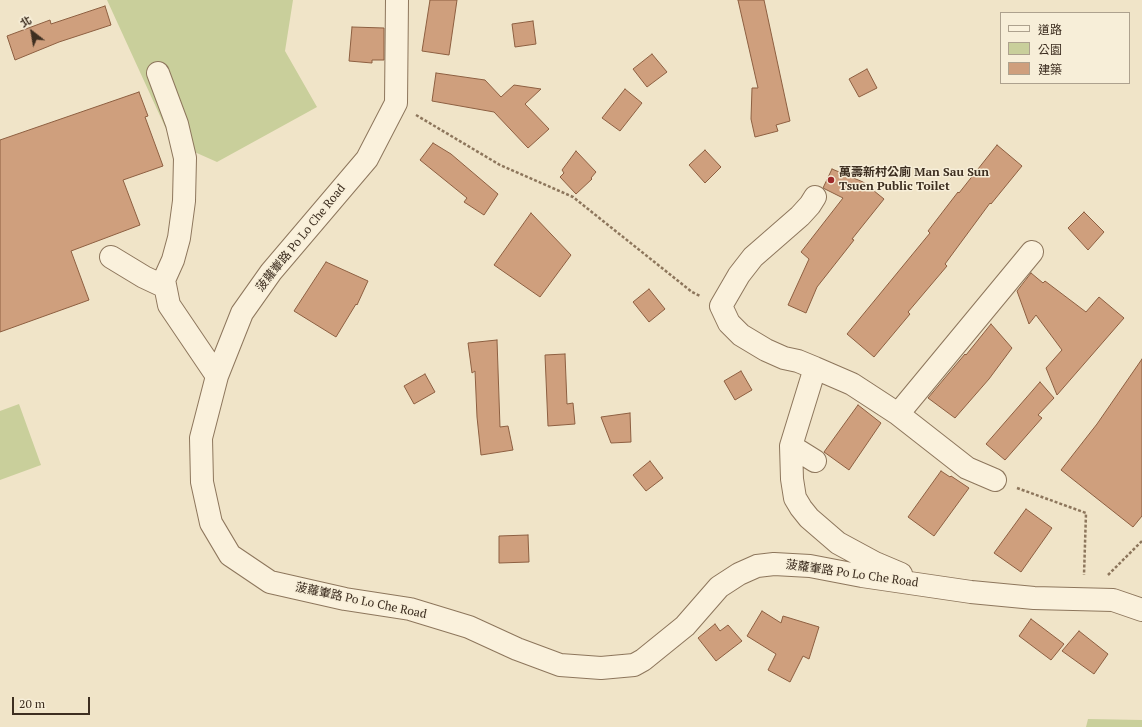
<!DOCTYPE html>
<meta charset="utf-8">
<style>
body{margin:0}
#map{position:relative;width:1142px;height:727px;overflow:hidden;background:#f0e4c8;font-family:"PT Serif","Noto Sans TC",serif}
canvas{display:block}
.legend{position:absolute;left:1000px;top:12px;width:130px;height:72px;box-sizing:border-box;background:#f7eed8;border:1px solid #ada18e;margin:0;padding:5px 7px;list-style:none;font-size:12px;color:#3d2e20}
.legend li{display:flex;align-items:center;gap:8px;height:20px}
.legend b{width:20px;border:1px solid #ada18e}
.north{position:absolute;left:12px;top:12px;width:40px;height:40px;-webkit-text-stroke:3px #f7eed8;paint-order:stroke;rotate:329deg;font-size:11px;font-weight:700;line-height:16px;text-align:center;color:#3d2e20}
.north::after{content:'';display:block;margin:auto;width:14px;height:18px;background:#3d2e20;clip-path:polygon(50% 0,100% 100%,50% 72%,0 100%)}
.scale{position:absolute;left:12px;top:697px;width:78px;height:18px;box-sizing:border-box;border:2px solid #3d2e20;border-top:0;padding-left:5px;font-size:12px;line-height:14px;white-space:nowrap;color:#3d2e20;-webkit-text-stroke:3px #f7eed8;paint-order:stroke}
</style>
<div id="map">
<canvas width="1142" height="727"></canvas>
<ul class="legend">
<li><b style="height:5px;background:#faf1dc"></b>道路</li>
<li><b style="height:11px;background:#c9cf9b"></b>公園</li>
<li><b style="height:11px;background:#cf9f7d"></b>建築</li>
</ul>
<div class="north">北</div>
<div class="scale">20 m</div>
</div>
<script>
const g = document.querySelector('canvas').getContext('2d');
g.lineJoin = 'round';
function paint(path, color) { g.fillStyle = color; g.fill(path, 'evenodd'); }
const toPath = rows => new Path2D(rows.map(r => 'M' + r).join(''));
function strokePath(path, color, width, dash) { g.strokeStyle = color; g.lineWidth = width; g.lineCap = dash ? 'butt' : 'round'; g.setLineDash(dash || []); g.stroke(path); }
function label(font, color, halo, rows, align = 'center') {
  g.font = font + ' "PT Serif","Noto Sans TC",serif'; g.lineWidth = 3; g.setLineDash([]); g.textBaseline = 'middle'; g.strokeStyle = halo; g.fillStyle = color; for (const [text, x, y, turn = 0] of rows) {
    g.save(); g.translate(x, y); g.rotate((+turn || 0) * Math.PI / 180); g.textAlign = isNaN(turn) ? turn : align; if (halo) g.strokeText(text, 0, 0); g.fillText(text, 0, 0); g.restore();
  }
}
const green = toPath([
 [107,0,293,0,285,51,317,107,217,162,172,142],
 [19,404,41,465,0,480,0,411],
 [1088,719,1142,720,1142,727,1086,727]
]);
const building = toPath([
 [430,0,457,0,449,55,422,51,430,0],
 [738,0,764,0,790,121,776,125,778,131,755,137,751,119,752,88,758,88,738,0],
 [105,6,111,25,59,42,15,60,7,36,50,20,51,24,105,6],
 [533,21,536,44,515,47,512,24,533,21],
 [352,27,384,28,384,60,372,60,372,63,349,61,352,27],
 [652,54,667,72,647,87,633,69,652,54],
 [867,69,877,88,859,97,849,79,867,69],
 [436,73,485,80,501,97,514,85,541,89,525,104,549,129,528,148,494,112,432,101,436,73],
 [625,89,642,103,620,131,602,118,625,89],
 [139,92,148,116,145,117,163,166,123,180,140,225,71,251,89,300,0,332,0,140,139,92],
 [433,143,451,154,498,194,484,215,464,202,467,198,420,160,433,143],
 [997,145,1022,166,991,204,990,203,945,264,947,266,908,312,910,314,874,357,847,334,930,233,928,231,958,192,959,193,997,145],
 [705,150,721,167,705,183,689,165,705,150],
 [576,151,596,172,591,178,592,179,576,194,560,177,564,173,562,170,576,151],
 [832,169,863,182,884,199,852,239,854,240,817,287,806,313,788,305,809,259,801,252,843,198,823,188,832,169],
 [1084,212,1104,232,1088,250,1068,228,1084,212],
 [531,213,571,255,540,297,494,265,531,213],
 [326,262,368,281,357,305,356,304,336,337,294,311,326,262],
 [1031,273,1043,283,1045,281,1086,312,1099,297,1124,318,1057,395,1046,368,1062,350,1036,315,1029,324,1017,291,1031,273],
 [649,289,665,309,649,322,633,302,649,289],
 [991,324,1012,348,989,379,955,418,928,398,965,354,966,355,991,324],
 [497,340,500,427,508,426,513,450,481,455,477,417,475,371,472,373,468,343,497,340],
 [565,354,567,404,573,403,575,424,548,426,545,355,565,354],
 [1142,359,1142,516,1133,527,1061,470,1097,424,1142,359],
 [741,371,752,390,735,400,724,381,741,371],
 [425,374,435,392,414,404,404,386,425,374],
 [1040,382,1054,398,1038,415,1042,418,1005,460,986,444,1040,382],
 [858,405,881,423,849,470,824,452,858,405],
 [630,413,631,442,611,443,601,417,630,413],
 [650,461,663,478,646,491,633,475,650,461],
 [941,471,950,477,951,476,969,488,934,536,908,517,941,471],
 [1026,509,1052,528,1021,572,994,553,1026,509],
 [528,535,529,562,499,563,499,536,528,535],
 [762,611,781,623,783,616,819,627,809,659,803,656,790,682,768,670,776,654,747,636,762,611],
 [1031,619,1064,644,1051,660,1019,636,1031,619],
 [715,624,720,631,728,625,742,641,716,661,698,638,715,624],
 [1079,631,1108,654,1094,674,1062,651,1079,631]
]);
const path = toPath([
 [416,115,500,165,573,197,692,292,700,296],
 [1017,488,1086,513,1084,575],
 [1108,575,1142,541]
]);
const minor = toPath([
 [397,0,396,103,367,159,271,272,242,313,217,376,201,438,202,482,211,523,230,555,270,582,345,599,410,609,469,627,517,649,560,665,601,668,634,665,643,660,685,626,719,587,739,574,757,566,774,564,810,566,862,576,971,592,1034,598,1113,600,1142,610],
 [158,73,177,124,185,158,184,201,179,238,173,260,164,280,169,305,217,376],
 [815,197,810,205,800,216,753,257,739,275,721,306,729,323,741,335,766,350,784,358,798,361,815,368,791,446,792,479,795,498,801,508,809,518,838,543,875,563,901,574],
 [111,257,144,277,161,285,165,285],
 [815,368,852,384,898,414,1032,252],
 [898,414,967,468,995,480],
 [791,446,815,461]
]);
const markers = [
 [831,180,4,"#9e2a2b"]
];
const poiNames = [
 ["萬壽新村公廁 Man Sau Sun",839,173],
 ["Tsuen Public Toilet",839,187]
];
const streetNames = [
 ["菠蘿輋路 Po Lo Che Road",301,238,-51],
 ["菠蘿輋路 Po Lo Che Road",852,574,8],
 ["菠蘿輋路 Po Lo Che Road",361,601,12]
];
paint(green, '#c9cf9b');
paint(building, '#cf9f7d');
strokePath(building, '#8d5f41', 1);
strokePath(minor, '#8d765c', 24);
strokePath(path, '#8d765c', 2.5, [3, 2]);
strokePath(minor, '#faf1dc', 22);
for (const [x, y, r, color] of markers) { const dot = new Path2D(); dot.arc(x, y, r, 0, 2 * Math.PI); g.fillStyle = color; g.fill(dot); strokePath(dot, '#f7eed8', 1.5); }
label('bold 12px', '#3d2e20', '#f7eed8', poiNames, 'left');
label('12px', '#3d2e20', '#f7eed8', streetNames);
</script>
